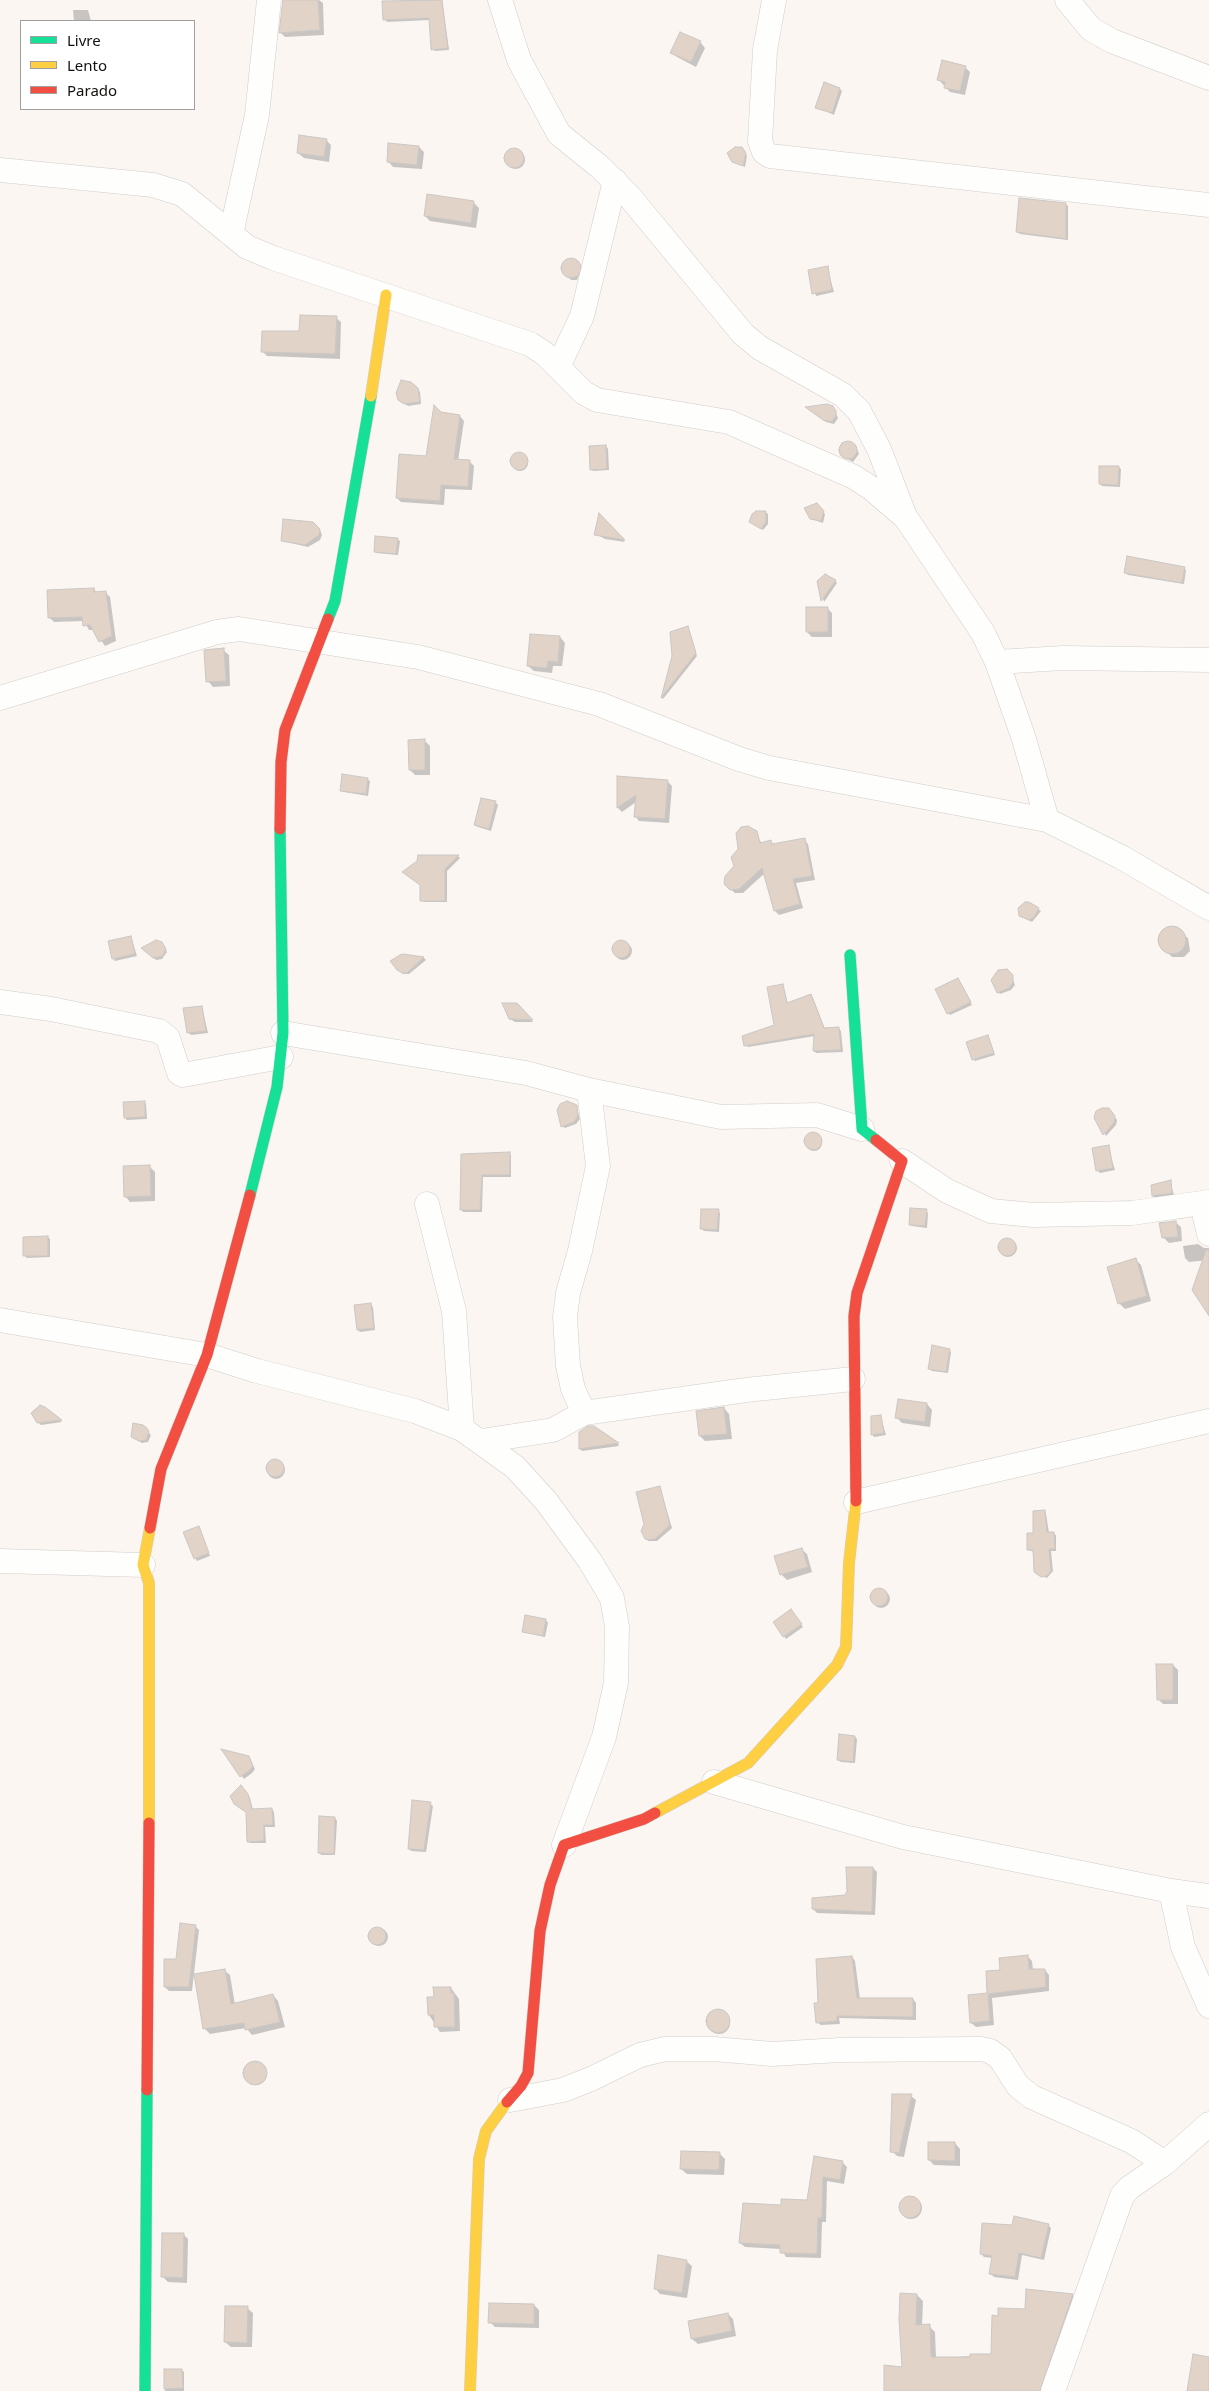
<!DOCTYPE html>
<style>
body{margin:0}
#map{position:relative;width:1209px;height:2391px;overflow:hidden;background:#fbf6f2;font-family:"Noto Sans",sans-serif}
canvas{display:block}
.legend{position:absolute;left:20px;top:20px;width:175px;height:90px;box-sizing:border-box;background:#fff;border:1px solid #a19f9f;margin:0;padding:6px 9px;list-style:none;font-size:15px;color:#13100e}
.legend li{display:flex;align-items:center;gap:10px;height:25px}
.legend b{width:25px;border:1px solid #a19f9f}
</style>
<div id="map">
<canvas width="1209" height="2391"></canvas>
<ul class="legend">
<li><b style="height:6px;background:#16e098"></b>Livre</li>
<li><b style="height:6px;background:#ffcf43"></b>Lento</li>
<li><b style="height:6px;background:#f24e42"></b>Parado</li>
</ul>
</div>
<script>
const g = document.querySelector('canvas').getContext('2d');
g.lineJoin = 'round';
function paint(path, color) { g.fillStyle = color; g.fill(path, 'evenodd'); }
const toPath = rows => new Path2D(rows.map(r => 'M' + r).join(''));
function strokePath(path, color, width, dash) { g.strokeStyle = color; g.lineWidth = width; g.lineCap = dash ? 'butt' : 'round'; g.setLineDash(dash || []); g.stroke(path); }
const shadow = toPath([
 [296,0,319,0,323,3,324,35,285,37,281,33],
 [424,0,442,0,449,50,435,51,433,49,430,20,387,22,385,19],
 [73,10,88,10,91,21,74,21],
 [700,42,705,48,696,67,677,57,672,52],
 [965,67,970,72,965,95,950,92,939,80],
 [840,89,842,91,834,115,817,107],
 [326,140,331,145,329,162,304,158,298,153],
 [419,147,424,152,422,169,393,167,388,161],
 '507 160a9 9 0 1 1 18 0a9 9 0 1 1-18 0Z',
 [744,151,747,156,745,167,734,161],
 [473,202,479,208,476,228,430,221,425,216],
 [1065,204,1068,206,1068,240,1020,234,1017,232],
 [570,259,576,260,582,267,577,280,571,280,562,269,564,264],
 [827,267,834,292,816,296,809,271],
 [336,318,341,322,340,359,267,356,262,351,300,332],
 [418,389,420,392,421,404,408,406,402,402],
 [807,408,834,409,838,418,834,424,826,422],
 [440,413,460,416,464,421,458,461,470,462,474,466,472,490,445,489,444,505,401,502,397,498,428,457],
 [842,442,850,443,857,449,859,454,853,462,840,455,839,449],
 [606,446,608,449,609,470,593,471,591,469],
 '512 463a8 8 0 1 1 16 0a8 8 0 1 1-16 0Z',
 [1118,467,1121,469,1120,487,1102,486,1100,484],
 [819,507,825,514,823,523,811,519],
 [765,512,768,514,768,524,763,530,753,524],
 [602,517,625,542,605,539,596,534],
 [320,530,322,535,320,540,308,547,282,541],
 [397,539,400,541,398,555,377,553,375,551],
 [1184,568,1186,570,1184,584,1128,575,1126,573],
 [835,581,837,583,824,602,818,582],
 [94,589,97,593,105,592,110,597,116,641,105,646,94,630,89,630,84,621,54,622,49,617],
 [827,608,832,613,832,637,812,637,807,632],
 [687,627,697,656,663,699,662,698,673,656],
 [560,637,565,643,562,666,553,666,552,673,534,671,528,666],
 [223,650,229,655,230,686,213,687,208,681],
 [424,740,430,746,430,775,415,775,410,770],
 [619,777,668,782,672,786,669,823,639,821,635,816,636,802,622,812,618,808],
 [367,779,370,781,368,796,344,792,342,790],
 [496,803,498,805,491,831,478,827,475,825],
 [754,830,762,844,770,842,774,845,804,840,808,844,815,880,796,883,803,908,779,915,775,911,765,873,743,893,735,893,725,884],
 [458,856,460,858,447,871,447,902,424,902,422,900,422,886],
 [1029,903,1041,911,1032,922,1020,916],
 [1172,928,1188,938,1190,951,1184,957,1172,957,1160,945,1160,936,1165,929],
 [131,937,137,956,115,961,113,958],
 '614 951a9 9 0 1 1 18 0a9 9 0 1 1-18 0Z',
 [164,946,167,952,162,959,156,960,143,948],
 [401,956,424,958,426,960,409,974,403,974,392,962],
 [1011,974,1015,985,1011,990,1000,994,998,992],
 [958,979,972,1005,950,1015,948,1013],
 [783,985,788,1004,811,996,813,998,825,1029,839,1029,841,1031,843,1052,816,1053,814,1051,815,1036,748,1047,745,1045,776,1026],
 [504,1004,517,1004,533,1022,515,1022,510,1019],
 [202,1007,208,1033,191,1035,189,1033],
 [987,1036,995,1055,975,1061,973,1059],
 [144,1102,146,1104,147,1119,127,1120,125,1118],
 [576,1106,580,1119,576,1124,565,1128,562,1126],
 [1111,1112,1117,1120,1116,1125,1106,1136,1096,1118],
 '806 1143a8 8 0 1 1 16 0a8 8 0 1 1-16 0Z',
 [1108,1147,1115,1170,1100,1173,1098,1171],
 [509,1153,511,1155,511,1177,483,1177,482,1212,463,1212,461,1209,462,1155],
 [149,1166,155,1172,155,1201,130,1202,125,1196],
 [1170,1182,1174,1195,1155,1198,1153,1196],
 [718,1211,720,1213,719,1232,704,1231,702,1229],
 [926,1211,928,1213,927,1228,912,1226,910,1224],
 [1175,1222,1181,1227,1182,1241,1169,1243,1164,1238],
 [48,1237,50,1239,50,1257,27,1258,24,1255],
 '999 1248a9 9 0 1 1 18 0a9 9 0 1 1-18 0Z',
 [1198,1244,1204,1248,1209,1248,1209,1260,1189,1262,1185,1258,1183,1246],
 [1136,1260,1141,1265,1151,1301,1125,1309,1119,1303],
 [370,1305,373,1307,375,1330,360,1332,358,1330],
 [949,1350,951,1352,948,1373,932,1371,930,1368],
 [927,1404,932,1410,930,1427,902,1423,896,1417],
 [44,1408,62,1422,41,1425,38,1422],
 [724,1408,729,1414,732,1439,705,1441,700,1436],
 [880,1416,886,1435,874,1437,872,1434],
 [142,1426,151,1435,148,1442,142,1443,135,1439],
 [594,1427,618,1444,619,1446,582,1451,580,1449],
 '267 1470a9 9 0 1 1 18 0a9 9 0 1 1-18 0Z',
 [660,1488,672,1528,657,1541,648,1541,646,1538],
 [1044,1511,1046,1514,1049,1533,1056,1535,1056,1551,1051,1551,1053,1571,1047,1578,1037,1574,1035,1552,1028,1550],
 [199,1528,210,1556,197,1561,195,1558],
 [801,1549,807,1554,812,1572,787,1580,781,1574],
 '872 1599a9 9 0 1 1 18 0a9 9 0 1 1-18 0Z',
 [793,1613,803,1627,786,1639,775,1623],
 [546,1620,548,1623,545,1637,523,1632],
 [1173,1665,1178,1670,1178,1704,1163,1704,1158,1699],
 [855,1737,857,1739,855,1763,841,1762,838,1760],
 [223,1751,249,1757,255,1769,252,1773,244,1779],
 [241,1787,250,1798,253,1810,272,1809,274,1812,275,1827,265,1827,266,1843,250,1843,248,1841,247,1813,238,1807],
 [430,1804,433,1806,426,1852,411,1851,409,1848],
 [335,1818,337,1821,335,1855,321,1855,319,1852],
 [873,1868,877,1872,875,1915,817,1913,813,1909,846,1897],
 [195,1926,199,1930,192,1991,169,1991,165,1987],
 '370 1937a9 9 0 1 1 18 0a9 9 0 1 1-18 0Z',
 [1027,1956,1032,1961,1033,1970,1045,1970,1049,1975,1049,1991,992,1998,994,2025,976,2027,971,2023,969,1996,989,1994,987,1972,1001,1971],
 [852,1957,855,1961,860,1999,913,1999,916,2003,916,2020,839,2018,840,2024,821,2025,817,2022,819,2004],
 [224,1970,230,1975,235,2005,273,1995,278,2001,285,2027,252,2035,246,2028,210,2034,204,2028],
 [451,1988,459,1999,460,2031,440,2032,429,2015,435,1998],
 '708 2023a11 11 0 1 1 22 0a11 11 0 1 1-22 0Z',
 '245 2074a11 11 0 1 1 22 0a11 11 0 1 1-22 0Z',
 [911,2096,916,2100,904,2157,897,2156,892,2151],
 [955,2143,960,2149,960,2166,934,2165,929,2160],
 [720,2154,725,2159,724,2175,687,2174,681,2169],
 [815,2157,842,2162,847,2167,844,2184,827,2181,826,2222,822,2222,821,2258,786,2257,781,2249,745,2247,740,2243,782,2206,808,2201],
 '900 2208a11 11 0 1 1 22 0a11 11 0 1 1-22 0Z',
 [1048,2225,1051,2228,1044,2260,1022,2255,1018,2280,994,2277,991,2274,993,2258,984,2257,981,2254,1013,2227],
 [183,2234,188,2239,187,2283,168,2282,163,2277],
 [686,2261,692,2266,687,2298,660,2294,655,2288],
 [917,2295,923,2301,922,2326,929,2326,935,2332,936,2358,992,2355,999,2317,1072,2295,1078,2301,1046,2391,885,2391,904,2368],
 [534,2305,539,2310,539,2328,495,2327,490,2322],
 [247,2308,253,2313,252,2347,231,2347,225,2342],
 [728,2314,733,2319,736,2336,698,2344,692,2339,689,2322],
 [165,2370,182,2370,184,2372,184,2391,165,2391]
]);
const building = toPath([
 [283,0,318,0,320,30,279,33,283,0],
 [442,0,448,48,431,50,429,18,383,20,382,1,442,0],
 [680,32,701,41,691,62,670,53,680,32],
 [942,60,966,66,960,91,944,88,945,82,937,80,942,60],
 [824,82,840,88,832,113,815,108,824,82],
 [299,135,327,139,324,157,297,153,299,135],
 [388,143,419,146,417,165,387,162,388,143],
 [735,147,742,147,746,153,743,166,732,162,727,153,735,147],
 '504 158a10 10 0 1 1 20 0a10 10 0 1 1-20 0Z',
 [427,194,474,201,471,223,424,216,427,194],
 [1019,198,1066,203,1066,239,1016,232,1019,198],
 '561 268a10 10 0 1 1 20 0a10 10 0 1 1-20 0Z',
 [828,266,832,290,812,294,808,270,828,266],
 [300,315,337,316,335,354,261,352,262,331,299,331,300,315],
 [401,380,411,382,418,388,420,402,404,404,398,400,396,393,401,380],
 [827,404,833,406,836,411,836,416,831,422,823,420,805,407,827,404],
 [434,405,441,412,460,415,454,459,470,460,468,487,441,485,440,501,396,498,399,454,426,456,434,405],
 '839 450a9 9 0 1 1 18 0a9 9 0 1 1-18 0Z',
 [606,445,607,469,590,470,589,446,606,445],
 '510 461a9 9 0 1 1 18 0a9 9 0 1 1-18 0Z',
 [1099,466,1119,466,1118,485,1099,484,1099,466],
 [817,503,824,511,821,521,810,519,804,508,817,503],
 [756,511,766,511,766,522,761,529,749,522,752,514,756,511],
 [599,513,625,540,594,535,599,513],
 [283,519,313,522,320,529,319,535,305,545,281,541,283,519],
 [375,536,398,538,396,554,374,552,375,536],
 [1127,556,1185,567,1182,583,1124,573,1127,556],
 [825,574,836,580,821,601,817,581,825,574],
 [94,588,94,592,106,591,112,636,99,642,90,625,83,626,82,617,48,618,47,590,94,588],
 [806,607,828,607,828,632,806,632,806,607],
 [688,626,696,653,661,698,672,656,670,632,688,626],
 [530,634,560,636,558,662,548,661,547,668,527,666,530,634],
 [224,648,226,681,206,682,204,650,224,648],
 [425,739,425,770,409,770,408,740,425,739],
 [342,774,368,778,366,794,340,791,342,774],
 [617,776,668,780,665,819,634,817,636,795,617,808,617,776],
 [481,798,496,801,489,829,474,825,481,798],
 [748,826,757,831,760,843,771,840,772,844,805,838,812,876,793,879,800,904,774,911,762,868,739,889,730,890,724,884,725,876,734,866,731,857,738,849,736,833,741,827,748,826],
 [418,855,459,855,445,869,445,901,420,901,420,885,402,872,417,861,418,855],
 [1025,902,1029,902,1039,908,1034,917,1029,920,1019,916,1018,908,1025,902],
 '1158 940a14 14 0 1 1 28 0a14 14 0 1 1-28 0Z',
 [131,936,135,954,112,959,108,941,131,936],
 [156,940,162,942,166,949,163,956,153,958,141,948,156,940],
 '612 949a9 9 0 1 1 18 0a9 9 0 1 1-18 0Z',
 [400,955,403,954,424,957,407,973,402,973,397,970,390,961,400,955],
 [1007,969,1013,975,1013,982,1009,988,997,993,991,980,998,970,1007,969],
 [958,978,971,1002,947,1014,935,989,958,978],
 [783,984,787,1003,811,994,824,1028,839,1027,841,1050,813,1051,814,1034,744,1046,742,1036,774,1025,767,987,783,984],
 [502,1003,517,1003,533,1020,509,1019,502,1003],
 [202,1006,206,1031,187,1033,183,1008,202,1006],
 [988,1035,994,1053,972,1060,966,1042,988,1035],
 [145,1101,145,1117,124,1118,123,1102,145,1101],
 [567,1101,577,1105,578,1116,574,1122,561,1127,557,1110,560,1104,567,1101],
 [1102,1108,1109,1108,1115,1116,1114,1123,1103,1135,1094,1118,1096,1111,1102,1108],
 '804 1141a9 9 0 1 1 18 0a9 9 0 1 1-18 0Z',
 [1109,1145,1113,1168,1096,1171,1092,1148,1109,1145],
 [510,1152,510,1175,482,1175,480,1210,460,1210,461,1154,510,1152],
 [150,1165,151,1196,124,1197,123,1166,150,1165],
 [1171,1180,1172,1193,1152,1196,1151,1185,1171,1180],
 [910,1208,927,1209,925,1226,909,1225,910,1208],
 [701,1209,719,1209,717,1230,700,1229,701,1209],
 [1176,1221,1178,1237,1162,1238,1159,1223,1176,1221],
 [48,1236,48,1256,23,1256,23,1237,48,1236],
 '998 1247a9 9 0 1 1 18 0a9 9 0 1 1-18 0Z',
 [1206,1250,1209,1250,1209,1316,1192,1290,1206,1250],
 [1136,1258,1147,1296,1118,1304,1107,1267,1136,1258],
 [371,1303,374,1328,357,1330,354,1305,371,1303],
 [932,1345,950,1349,946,1372,928,1369,932,1345],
 [898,1399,927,1403,925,1422,895,1418,898,1399],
 [40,1405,45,1407,62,1420,37,1423,31,1413,40,1405],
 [724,1407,727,1434,699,1436,696,1411,724,1407],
 [881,1415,884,1433,871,1435,871,1416,881,1415],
 [133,1423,143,1425,147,1428,149,1432,146,1440,139,1441,131,1437,133,1423],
 [588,1426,594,1426,619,1443,579,1449,579,1432,588,1426],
 '266 1468a9 9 0 1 1 18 0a9 9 0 1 1-18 0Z',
 [660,1486,670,1525,655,1539,649,1540,645,1539,641,1531,644,1524,636,1492,660,1486],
 [1045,1510,1047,1532,1054,1532,1055,1549,1049,1549,1051,1571,1047,1576,1041,1577,1034,1572,1033,1550,1027,1550,1027,1533,1033,1533,1033,1511,1045,1510],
 [199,1526,209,1553,194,1559,183,1532,199,1526],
 [802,1548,808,1567,780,1575,774,1556,802,1548],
 '870 1597a9 9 0 1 1 18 0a9 9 0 1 1-18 0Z',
 [791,1609,802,1624,783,1637,773,1622,791,1609],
 [525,1615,546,1619,543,1636,522,1632,525,1615],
 [1156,1664,1173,1664,1173,1700,1157,1700,1156,1664],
 [839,1734,855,1736,853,1762,837,1760,839,1734],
 [221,1749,249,1756,253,1766,250,1770,240,1777,221,1749],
 [241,1785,248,1794,252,1809,272,1808,273,1825,264,1825,264,1841,247,1842,246,1812,234,1804,230,1796,241,1785],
 [412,1800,431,1802,424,1850,408,1849,412,1800],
 [319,1816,335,1817,334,1854,318,1853,319,1816],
 [846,1867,873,1867,872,1912,812,1909,812,1898,845,1895,847,1891,846,1867],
 [180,1923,196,1925,189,1987,164,1987,164,1959,176,1959,180,1923],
 '368 1936a9 9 0 1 1 18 0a9 9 0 1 1-18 0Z',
 [1028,1955,1029,1969,1045,1969,1046,1987,988,1994,990,2021,970,2023,968,1995,987,1993,986,1971,1000,1970,999,1958,1028,1955],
 [852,1956,857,1998,913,1998,913,2017,837,2016,837,2021,816,2023,814,2003,818,2003,816,1959,852,1956],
 [225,1969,231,2004,273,1994,280,2022,245,2030,244,2023,203,2029,194,1974,225,1969],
 [433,1987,451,1987,451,1993,454,1993,455,2027,434,2027,434,2015,428,2015,427,1997,434,1997,433,1987],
 '706 2021a12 12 0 1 1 24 0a12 12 0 1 1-24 0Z',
 '243 2073a12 12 0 1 1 24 0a12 12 0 1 1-24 0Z',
 [892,2094,912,2094,899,2153,890,2152,892,2094],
 [928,2142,955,2142,955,2161,928,2160,928,2142],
 [681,2151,720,2152,719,2170,680,2169,681,2151],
 [814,2156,843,2161,840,2180,823,2177,822,2218,818,2218,817,2254,780,2253,780,2245,739,2243,743,2203,781,2205,781,2199,807,2200,814,2156],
 '899 2207a11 11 0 1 1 22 0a11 11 0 1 1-22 0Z',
 [1014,2216,1049,2224,1041,2258,1019,2253,1015,2277,989,2274,992,2256,980,2254,982,2223,1012,2225,1014,2216],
 [162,2233,184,2233,183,2278,161,2277,162,2233],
 [658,2255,687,2260,682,2293,654,2289,658,2255],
 [1026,2289,1073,2294,1040,2391,884,2391,884,2365,902,2367,899,2320,900,2293,917,2294,916,2325,930,2324,931,2357,970,2357,970,2354,991,2354,992,2315,998,2316,998,2308,1025,2309,1026,2289],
 [489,2303,534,2304,534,2324,488,2323,489,2303],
 [225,2306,248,2306,247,2343,224,2342,225,2306],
 [728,2313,732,2331,691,2339,688,2321,728,2313],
 [1193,2354,1209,2357,1209,2391,1187,2391,1193,2354],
 [164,2369,182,2369,183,2388,164,2389,164,2369]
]);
const street = toPath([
 [500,0,519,60,559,134,600,167,629,196,743,334,760,348,843,395,859,411,879,449,904,514],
 [774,0,765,50,760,141,764,152,770,156,1209,205],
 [1067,0,1091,29,1112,41,1209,78],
 [0,170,153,185,182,194,247,247,273,258,530,344,545,354,584,393,597,400,729,422,854,477,871,488,906,518,983,633,997,662,1024,739,1047,820],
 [231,234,257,115,269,0],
 [558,367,582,316,615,181],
 [997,662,1063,658,1209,660],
 [0,698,217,632,239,629,418,657,599,704,739,759,769,768,1047,820,1121,857,1209,908],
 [0,1002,51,1009,159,1031,168,1038,179,1073,183,1075,281,1057],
 [283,1033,526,1073,589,1090,721,1117,817,1115,862,1129],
 [902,1161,947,1191,991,1211,1033,1215,1132,1213,1209,1202],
 [427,1204,454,1311,462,1429],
 [1202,1204,1209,1234],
 [0,1320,207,1355,257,1371,415,1411,462,1429,515,1467,546,1501,590,1561,612,1598,617,1627,616,1683,604,1737,564,1845],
 [584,1413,573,1389,568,1366,565,1317,568,1293,580,1251,598,1166,589,1090],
 [481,1441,553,1430,584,1413,746,1390,853,1379],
 [856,1502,1209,1421],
 [0,1561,143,1565],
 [714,1782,903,1837,1171,1891,1209,1896],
 [1171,1891,1183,1947,1209,2006],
 [510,2100,563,2090,591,2079,640,2055,665,2049,714,2049,772,2054,840,2050,981,2049,990,2051,1000,2058,1018,2086,1032,2097,1131,2141,1165,2163],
 [1053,2391,1122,2196,1129,2188,1165,2163,1209,2124]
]);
const fast = toPath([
 [328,619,335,601,371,396],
 [850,955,862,1129,876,1140],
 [250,1195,277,1087,283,1033,280,829],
 [145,2391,147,2090]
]);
const slow = toPath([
 [371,396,386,295],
 [655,1813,748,1763,837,1665,846,1647,849,1563,856,1501],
 [149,1823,149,1583,143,1565,150,1528],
 [470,2391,479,2159,486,2131,507,2102]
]);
const jam = toPath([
 [280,829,281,762,285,730,328,619],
 [856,1501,854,1316,857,1293,902,1161,876,1140],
 [150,1528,161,1469,207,1355,250,1195],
 [147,2090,149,1823],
 [507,2102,521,2086,528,2073,540,1931,550,1885,564,1845,644,1819,655,1813]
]);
paint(shadow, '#0003');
paint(building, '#e1d3c7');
strokePath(building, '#cbc7c4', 1);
strokePath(street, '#d1cdc9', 25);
strokePath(fast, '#d1cdc9', 12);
strokePath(slow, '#d1cdc9', 12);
strokePath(jam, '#d1cdc9', 12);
strokePath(street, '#fefefd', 24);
strokePath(fast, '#16e098', 11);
strokePath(slow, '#ffcf43', 11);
strokePath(jam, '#f24e42', 11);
</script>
